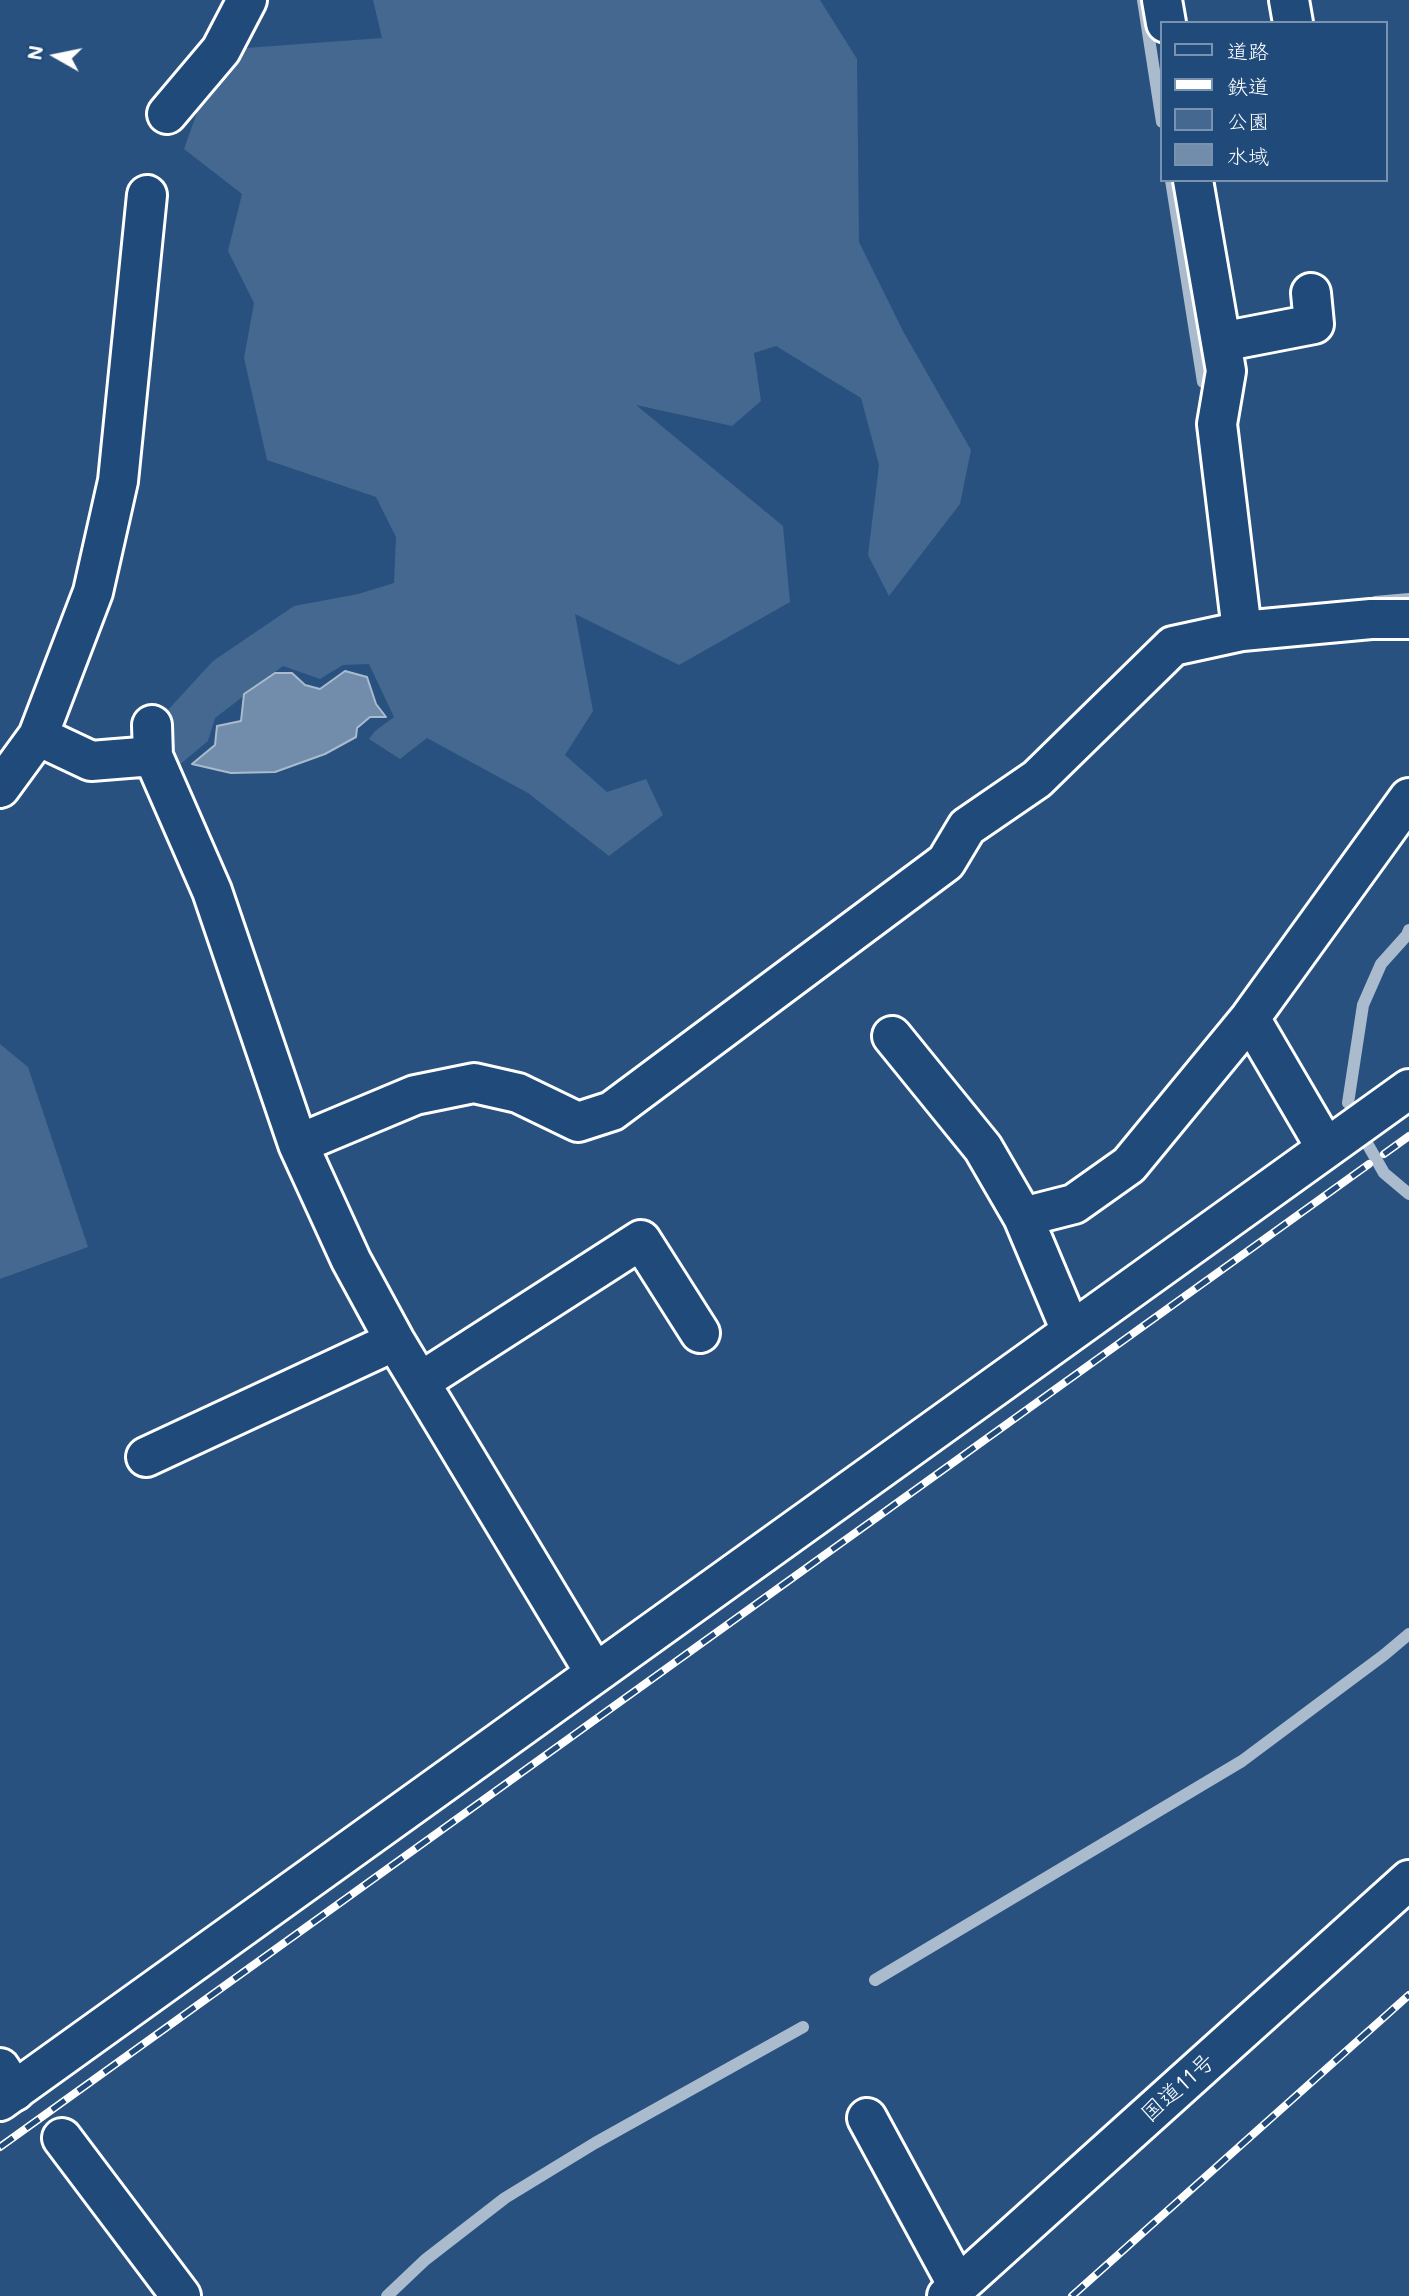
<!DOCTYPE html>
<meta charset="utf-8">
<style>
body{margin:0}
#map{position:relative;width:1409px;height:2296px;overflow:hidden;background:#28517f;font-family:Mali,"Klee One",sans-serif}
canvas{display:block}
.legend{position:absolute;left:1160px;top:21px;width:228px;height:161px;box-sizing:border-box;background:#1f4a7a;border:2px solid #7992af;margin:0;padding:9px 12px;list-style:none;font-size:21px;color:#fff}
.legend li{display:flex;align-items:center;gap:14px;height:35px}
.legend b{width:35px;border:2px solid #7992af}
.north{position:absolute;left:21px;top:21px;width:70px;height:70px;-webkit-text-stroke:5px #1f4a7a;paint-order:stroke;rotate:279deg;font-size:19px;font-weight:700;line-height:28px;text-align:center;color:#fff}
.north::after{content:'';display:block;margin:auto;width:24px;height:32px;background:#fff;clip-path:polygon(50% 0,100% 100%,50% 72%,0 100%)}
</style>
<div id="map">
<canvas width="1409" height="2296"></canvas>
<ul class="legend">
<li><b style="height:9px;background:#1f4a7a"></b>道路</li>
<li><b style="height:9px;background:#fff"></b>鉄道</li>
<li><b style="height:19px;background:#446890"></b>公園</li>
<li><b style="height:19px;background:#718dab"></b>水域</li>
</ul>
<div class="north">N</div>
</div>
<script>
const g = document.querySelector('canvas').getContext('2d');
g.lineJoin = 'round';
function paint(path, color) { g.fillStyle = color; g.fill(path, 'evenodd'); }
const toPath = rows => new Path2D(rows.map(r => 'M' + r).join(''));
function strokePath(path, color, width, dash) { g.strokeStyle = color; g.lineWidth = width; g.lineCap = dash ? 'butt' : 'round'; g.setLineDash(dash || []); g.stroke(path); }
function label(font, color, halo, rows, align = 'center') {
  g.font = font + ' Mali,"Klee One",sans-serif'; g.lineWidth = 5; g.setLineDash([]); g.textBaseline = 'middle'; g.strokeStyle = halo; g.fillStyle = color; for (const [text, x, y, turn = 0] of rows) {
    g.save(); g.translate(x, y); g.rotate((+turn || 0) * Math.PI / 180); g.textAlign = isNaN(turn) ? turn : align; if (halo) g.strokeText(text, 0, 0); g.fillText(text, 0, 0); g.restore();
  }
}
const green = toPath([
 [373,0,820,0,857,59,859,242,903,331,971,450,960,504,889,596,868,555,879,465,861,398,776,346,754,353,761,401,732,426,636,405,783,526,790,602,679,665,575,614,593,711,565,755,607,792,646,779,663,815,609,856,528,793,427,738,400,759,369,739,375,731,394,717,369,664,343,665,320,679,283,666,215,718,208,741,178,766,167,711,213,661,294,606,358,594,394,583,396,537,376,497,267,460,244,358,254,303,228,251,242,194,184,149,199,107,246,48,382,38],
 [0,1044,28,1067,88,1247,0,1279]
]);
const water = toPath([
 [345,671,367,677,376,704,386,717,370,717,357,728,356,737,325,754,275,772,231,773,192,764,215,745,217,726,241,721,244,694,275,673,292,673,305,685,320,689,345,671]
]);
const stream = toPath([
 [1143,0,1162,122],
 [1171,180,1203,382],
 [1375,602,1409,599],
 [1348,1103,1363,1005,1381,964,1407,935,1409,930],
 [1368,1145,1384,1173,1409,1194],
 [875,1980,1242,1761,1384,1655,1409,1634],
 [387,2296,425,2260,505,2198,595,2143,803,2027]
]);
const minor = toPath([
 [1162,0,1166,23],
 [1289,0,1293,23],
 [167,114,221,50,247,0],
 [1193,180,1226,371,1217,424,1242,631],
 [1221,342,1314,324,1311,293],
 [152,725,153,756,212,891,298,1144,351,1260,395,1341,595,1673],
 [38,736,91,761,153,756],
 [0,788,38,736,93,592,118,481,147,195],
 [1250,1018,1326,1148],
 [892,1036,983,1148,1023,1217,1071,1331],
 [298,1144,415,1095,474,1083,518,1093,578,1122,612,1111,946,862,967,827,1037,779,1173,646,1242,631,1371,619,1409,619],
 [1023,1217,1074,1204,1129,1165,1250,1018,1409,798],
 [420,1382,641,1240,700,1333],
 [146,1457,395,1341],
 [0,2068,15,2091],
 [867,2118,958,2286],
 [62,2138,181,2296]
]);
const tertiary = toPath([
 [0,2101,1409,1089]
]);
const trunk = toPath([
 [947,2296,1409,1880]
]);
const rail = toPath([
 [1384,1154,1409,1136],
 [0,2147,1369,1164],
 [1072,2296,1409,1995]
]);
const streetNames = [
 ["国道11号",1178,2088,-42]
];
paint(green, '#446890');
paint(water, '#718dab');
strokePath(water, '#aabbcd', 2);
strokePath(stream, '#aabbcd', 12);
strokePath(minor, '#fff', 44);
strokePath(tertiary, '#fff', 44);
strokePath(trunk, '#fff', 44);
strokePath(minor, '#1f4a7a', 38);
strokePath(tertiary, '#1f4a7a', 38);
strokePath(trunk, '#1f4a7a', 38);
strokePath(rail, '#fff', 8);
strokePath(rail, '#1f4a7a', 5, [16]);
label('23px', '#fff', '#1f4a7a', streetNames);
</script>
